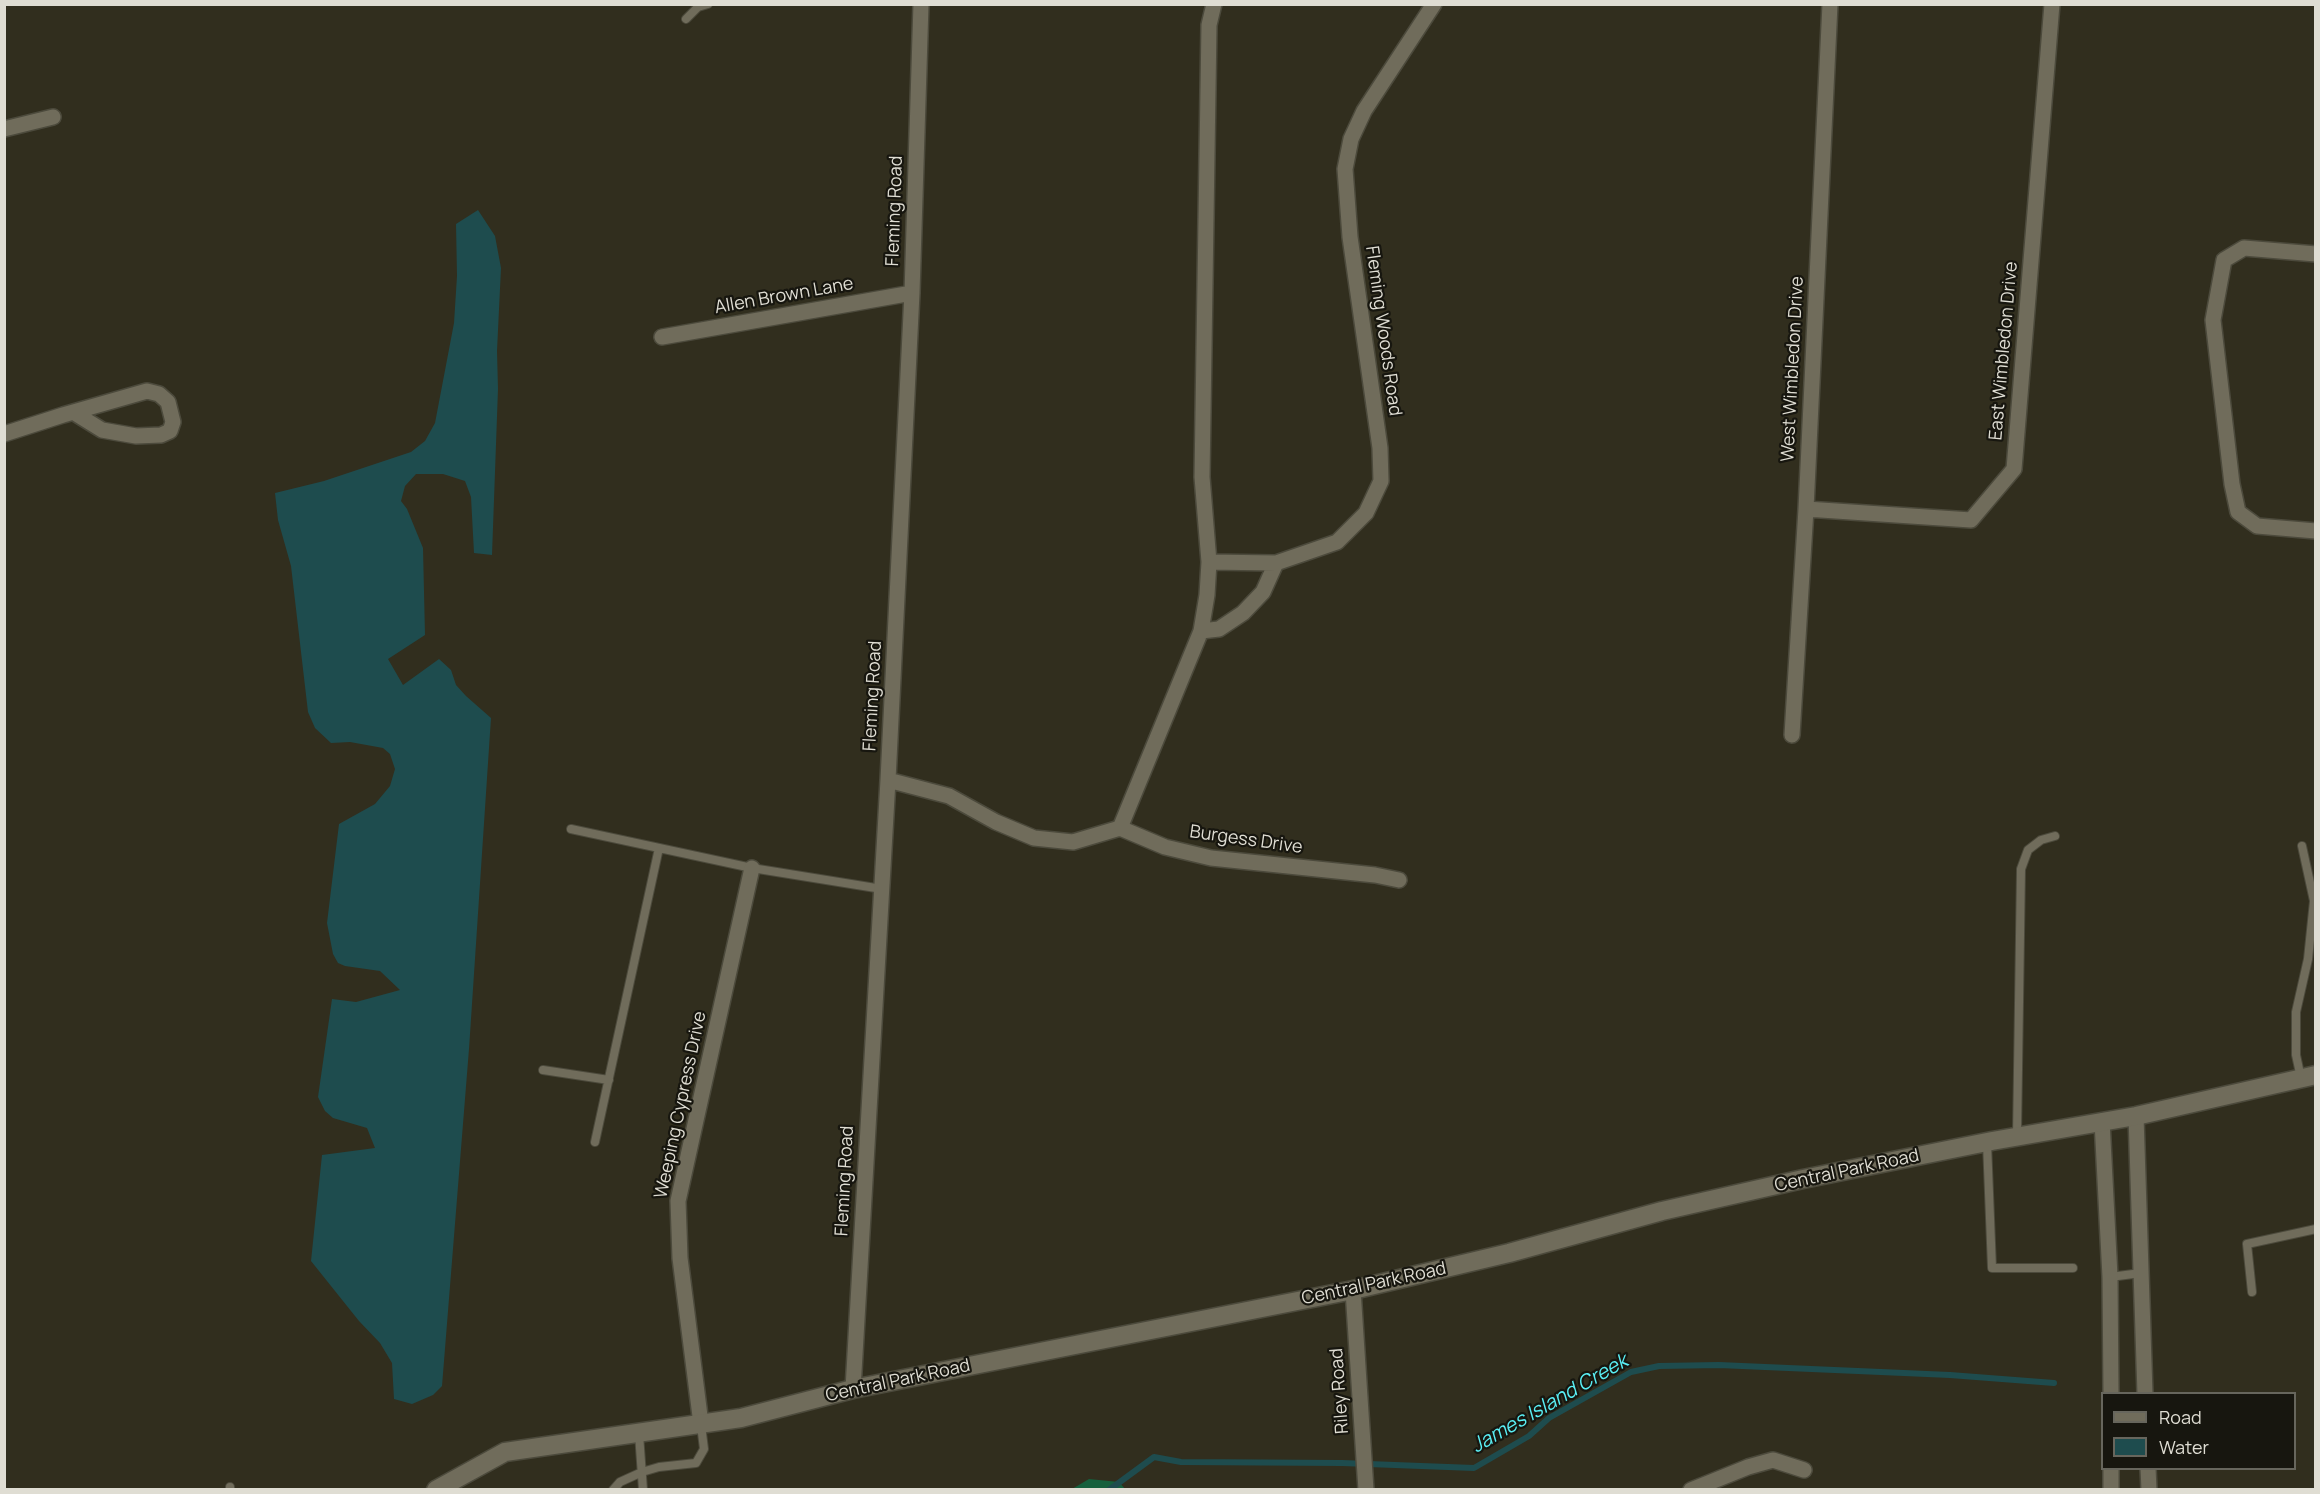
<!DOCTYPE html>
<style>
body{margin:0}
#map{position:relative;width:2320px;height:1494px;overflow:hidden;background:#312e1e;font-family:Manrope,sans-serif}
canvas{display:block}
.frame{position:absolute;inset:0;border:6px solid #dfddd3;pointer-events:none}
.legend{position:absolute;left:2101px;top:1392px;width:195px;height:78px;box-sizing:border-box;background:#17160f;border:2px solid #67665d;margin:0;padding:8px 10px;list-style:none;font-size:18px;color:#dfddd3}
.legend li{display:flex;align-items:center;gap:12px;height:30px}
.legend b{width:30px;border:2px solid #67665d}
</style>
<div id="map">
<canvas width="2320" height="1494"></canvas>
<div class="frame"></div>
<ul class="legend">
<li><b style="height:8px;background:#706c5b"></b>Road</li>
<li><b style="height:16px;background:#1e4c4e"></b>Water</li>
</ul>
</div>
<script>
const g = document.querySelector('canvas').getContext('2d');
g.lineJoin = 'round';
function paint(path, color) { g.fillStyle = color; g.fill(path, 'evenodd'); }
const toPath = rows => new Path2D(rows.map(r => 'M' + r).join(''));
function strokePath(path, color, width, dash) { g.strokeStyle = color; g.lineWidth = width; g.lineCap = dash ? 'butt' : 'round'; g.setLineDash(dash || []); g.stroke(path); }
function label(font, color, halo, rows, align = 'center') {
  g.font = font + ' Manrope,sans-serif'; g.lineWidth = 4.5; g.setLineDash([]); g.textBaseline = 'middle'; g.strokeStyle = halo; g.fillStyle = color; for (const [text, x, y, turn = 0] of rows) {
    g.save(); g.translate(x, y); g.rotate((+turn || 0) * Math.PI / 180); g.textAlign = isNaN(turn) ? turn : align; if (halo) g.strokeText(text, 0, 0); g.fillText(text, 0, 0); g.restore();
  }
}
const green = toPath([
 [1089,1479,1119,1482,1125,1489,1072,1489]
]);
const water = toPath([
 [478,210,495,236,501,268,497,351,498,389,492,555,474,553,471,497,465,481,443,474,416,474,405,486,401,501,407,509,423,548,425,635,388,659,403,685,439,659,451,670,456,685,466,696,491,718,469,1049,442,1386,433,1395,412,1404,394,1399,392,1363,380,1343,359,1321,311,1261,322,1155,375,1148,367,1128,333,1118,325,1111,318,1097,332,999,356,1002,400,990,380,971,345,966,338,963,333,954,327,923,339,824,375,804,390,786,395,769,390,754,383,748,350,742,331,743,315,728,308,712,291,566,278,520,275,493,324,481,411,452,425,441,435,423,454,323,457,276,456,224]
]);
const stream = toPath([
 [1109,1490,1154,1457,1181,1462,1342,1463,1474,1468,1529,1436,1549,1418,1631,1372,1659,1366,1719,1365,1950,1375,2054,1383]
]);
const service = toPath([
 [686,19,698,7,708,4],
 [571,829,752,868,882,889],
 [543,1070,609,1080],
 [2301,1078,2296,1055,2296,1012,2308,959,2314,901,2302,846],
 [2017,1136,2021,869,2028,850,2041,840,2055,836],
 [595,1142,659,848],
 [1987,1143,1992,1268,2073,1268],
 [2110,1277,2141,1273],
 [2252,1292,2247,1244,2316,1229],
 [639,1434,643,1490],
 [230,1487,230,1490],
 [613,1490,620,1482,642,1472,659,1467,696,1463,704,1449,701,1425]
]);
const minor = toPath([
 [4,129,53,117],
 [2316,254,2244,248,2224,260,2213,320,2232,484,2238,512,2257,526,2316,531],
 [662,337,912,293],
 [4,434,63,415,147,391,159,394,168,402,173,422,170,431,161,435,136,436,102,430,73,412],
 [1806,509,1971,520,2014,469,2052,4],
 [1209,562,1276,563,1337,542,1366,513,1381,481,1380,448,1350,237,1345,169,1351,139,1364,111,1434,4],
 [1201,631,1219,629,1243,613,1263,592,1276,563],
 [1792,735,1806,509,1830,4],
 [888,780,949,796,996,822,1034,838,1073,842,1120,828,1165,847,1211,858,1375,875,1399,880],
 [1120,828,1201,631,1207,595,1209,562,1202,477,1209,25,1214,4],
 [2136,1116,2145,1394],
 [2102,1121,2110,1277,2111,1394],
 [1353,1290,1366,1490],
 [853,1389,888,780,912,293,921,4],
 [701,1424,680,1258,678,1201,752,868],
 [2111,1468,2111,1490],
 [2148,1468,2149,1490],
 [1691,1490,1748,1467,1773,1460,1804,1470]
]);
const tertiary = toPath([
 [436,1490,505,1452,741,1418,853,1389,1353,1290,1509,1253,1662,1211,1803,1179,1992,1141,2136,1116,2316,1075]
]);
const streetNames = [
 ["Fleming Road",895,211,-88],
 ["Allen Brown Lane",784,296,-10],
 ["Fleming Woods Road",1383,331,82],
 ["East Wimbledon Drive",2004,351,-85],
 ["West Wimbledon Drive",1793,369,-87],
 ["Fleming Road",873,696,-87],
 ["Burgess Drive",1246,840,8],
 ["Weeping Cypress Drive",681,1105,-78],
 ["Central Park Road",1847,1171,-12],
 ["Fleming Road",845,1181,-87],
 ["Central Park Road",1374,1284,-12],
 ["Central Park Road",898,1381,-12],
 ["Riley Road",1340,1391,-94]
];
const waterNames = [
 ["James Island Creek",1550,1404,-30]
];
paint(green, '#15603d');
paint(water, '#1e4c4e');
strokePath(stream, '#1e4c4e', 6);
strokePath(service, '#4c4a3c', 10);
strokePath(minor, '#4c4a3c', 18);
strokePath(tertiary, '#4c4a3c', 21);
strokePath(service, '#706c5b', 8);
strokePath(minor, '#706c5b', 15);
strokePath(tertiary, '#706c5b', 18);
label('18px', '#dfddd3', '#17160f', streetNames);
label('italic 20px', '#5aeff4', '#17160f', waterNames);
</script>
